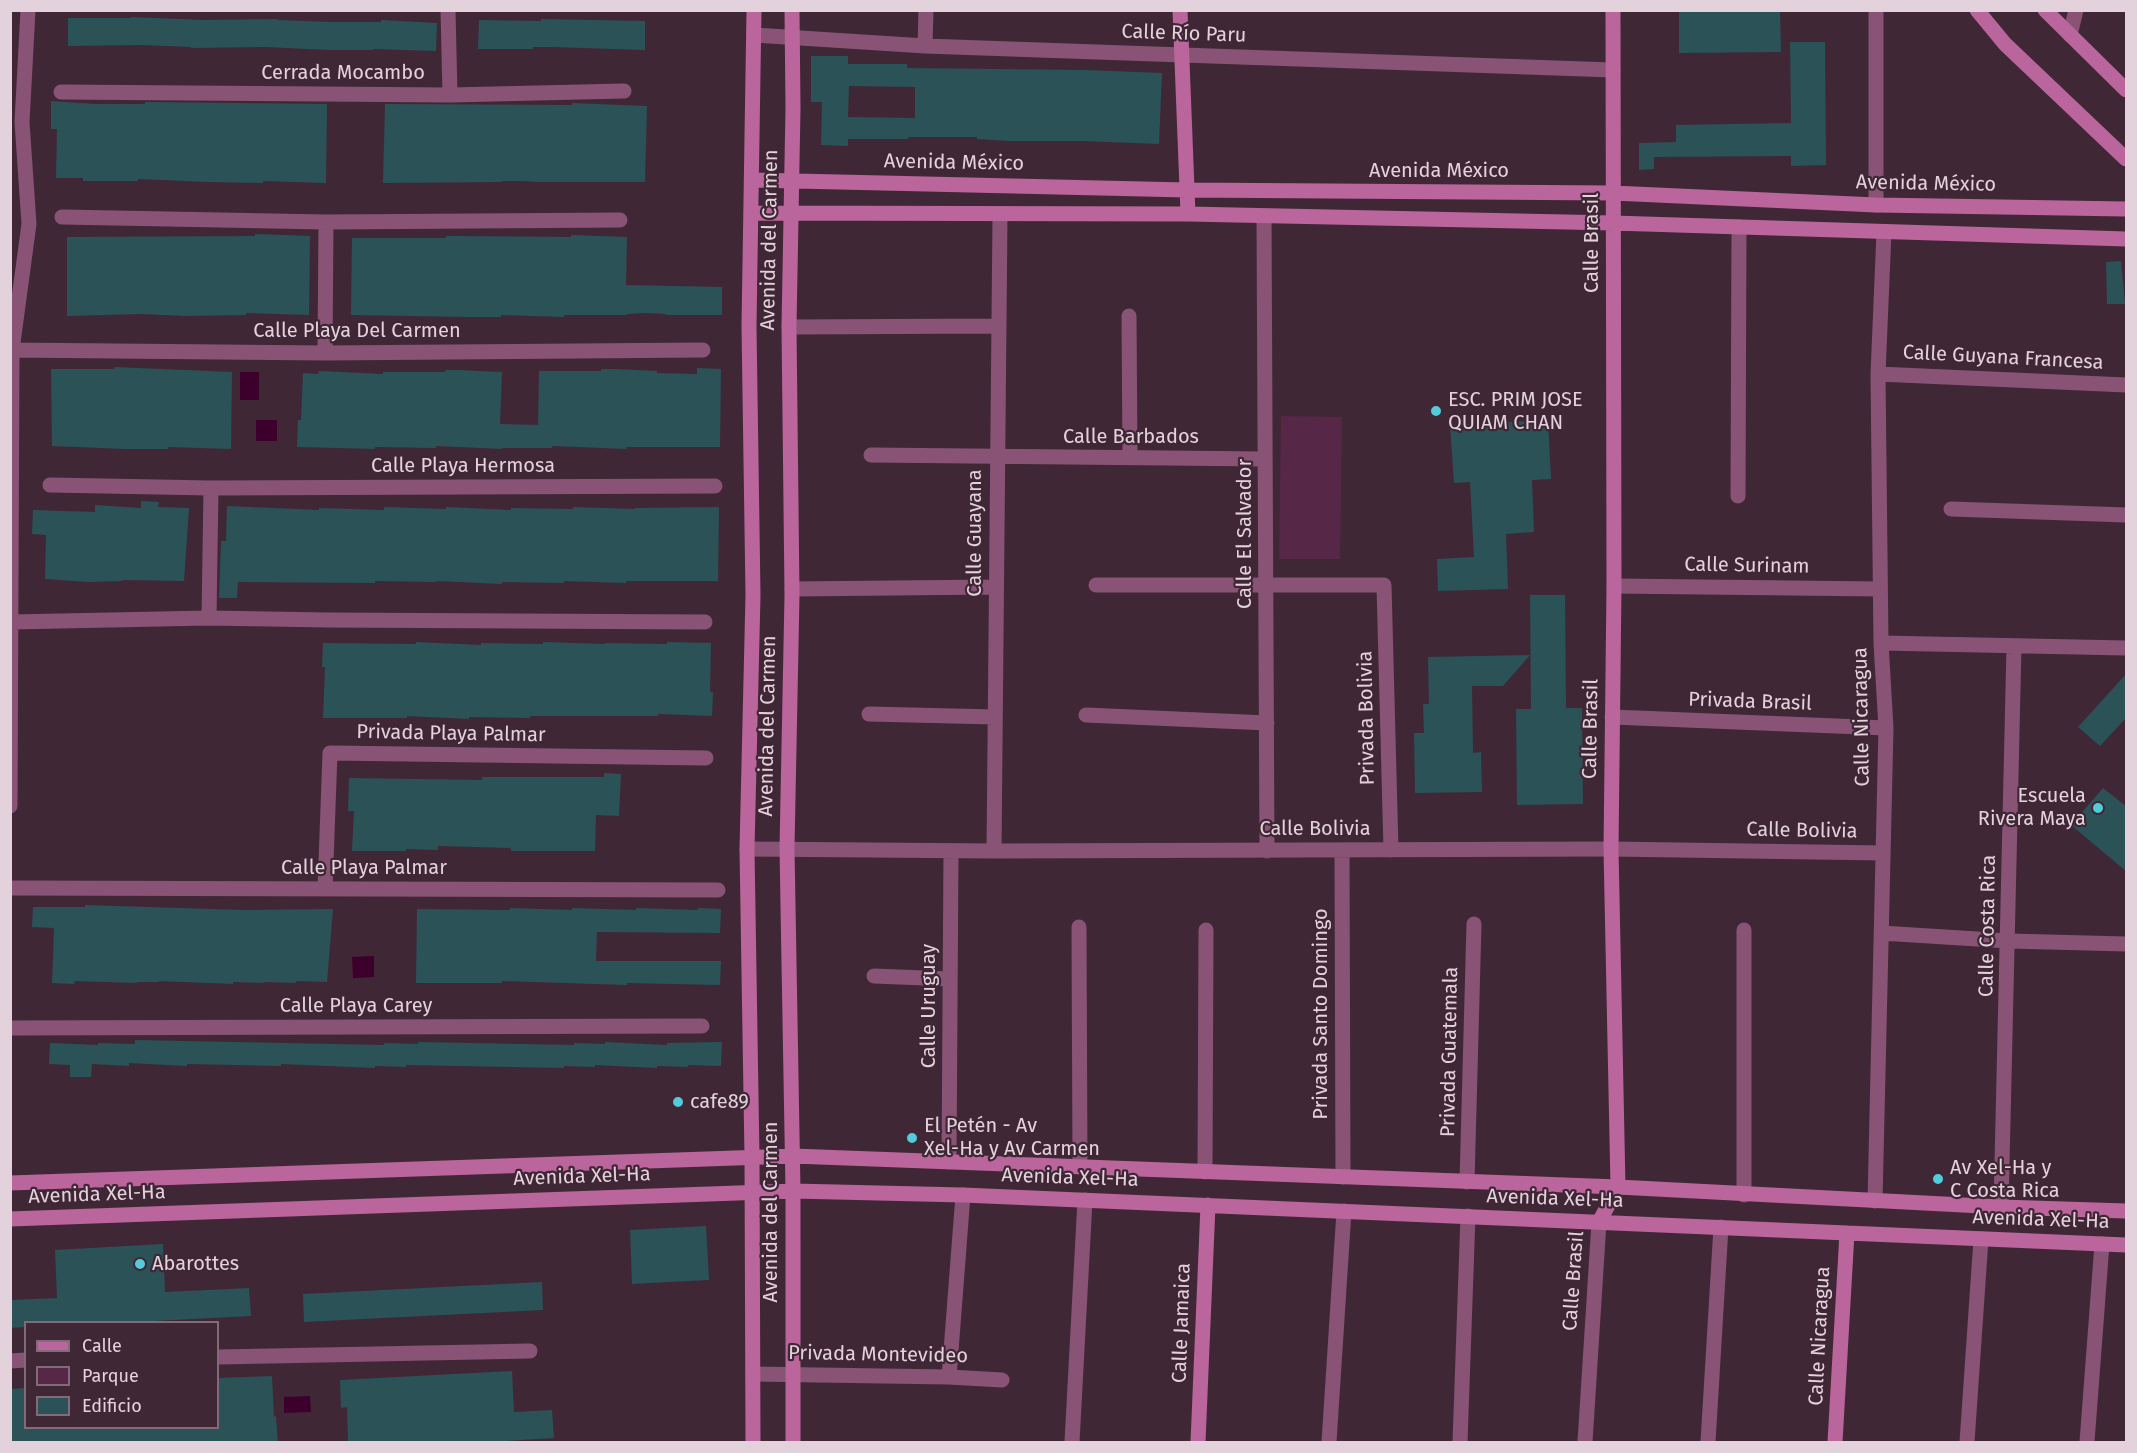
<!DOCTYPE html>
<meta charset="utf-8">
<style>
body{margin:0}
#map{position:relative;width:2137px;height:1453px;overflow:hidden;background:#402736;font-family:"Fira Sans",sans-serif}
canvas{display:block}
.frame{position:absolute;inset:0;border:12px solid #e3d2db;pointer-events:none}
.legend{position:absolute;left:24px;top:1321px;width:195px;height:108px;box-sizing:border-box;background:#402736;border:2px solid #816b78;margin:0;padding:8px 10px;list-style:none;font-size:18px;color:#e3d2db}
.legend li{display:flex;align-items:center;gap:12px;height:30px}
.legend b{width:30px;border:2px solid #816b78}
</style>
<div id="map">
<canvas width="2137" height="1453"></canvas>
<div class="frame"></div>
<ul class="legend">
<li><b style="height:8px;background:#ba659b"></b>Calle</li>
<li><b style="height:16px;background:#562746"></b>Parque</li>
<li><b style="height:16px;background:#2b5257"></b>Edificio</li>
</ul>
</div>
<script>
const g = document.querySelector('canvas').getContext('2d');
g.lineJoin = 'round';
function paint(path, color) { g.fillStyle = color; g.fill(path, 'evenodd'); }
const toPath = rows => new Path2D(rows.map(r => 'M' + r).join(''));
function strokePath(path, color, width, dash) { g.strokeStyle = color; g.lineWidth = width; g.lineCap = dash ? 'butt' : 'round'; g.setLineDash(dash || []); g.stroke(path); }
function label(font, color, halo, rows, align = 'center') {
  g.font = font + ' "Fira Sans",sans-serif'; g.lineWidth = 4.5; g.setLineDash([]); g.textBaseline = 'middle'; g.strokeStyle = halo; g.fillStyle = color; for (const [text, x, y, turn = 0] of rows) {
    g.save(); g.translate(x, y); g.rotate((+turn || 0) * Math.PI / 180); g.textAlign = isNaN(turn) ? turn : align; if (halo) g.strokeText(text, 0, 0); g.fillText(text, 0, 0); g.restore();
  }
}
const green = toPath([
 [1281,416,1342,417,1340,559,1279,559]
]);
const water = toPath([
 [240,372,259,372,259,400,240,400],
 [256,420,277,420,277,441,256,441],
 [374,956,374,977,353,978,352,957],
 [310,1396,311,1412,284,1413,284,1397]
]);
const building = toPath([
 [1679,10,1780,10,1781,52,1679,53],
 [131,17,203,20,278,19,278,20,330,22,381,22,381,20,437,23,436,51,373,49,373,50,330,50,265,47,191,48,191,47,142,45,68,46,68,18,131,18],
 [541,19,645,21,645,50,552,47,533,47,533,49,478,49,479,20,541,21],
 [1790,42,1825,42,1826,165,1791,166,1791,156,1654,157,1654,169,1639,170,1639,143,1676,142,1676,125,1791,123],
 [811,56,848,56,848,64,907,64,907,68,1086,70,1162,73,1159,144,1083,141,1009,141,977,139,977,137,908,137,908,139,848,139,848,146,821,145,822,102,811,102],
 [849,86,915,87,915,118,848,117],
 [51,101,95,104,145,104,145,102,327,104,326,183,263,181,263,183,208,182,138,179,138,181,83,181,83,178,56,178,57,129,51,129],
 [572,103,647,106,645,182,541,182,521,181,502,181,502,182,383,183,385,104,572,105],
 [255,234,310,236,309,315,246,313,246,315,185,316,141,314,67,316,67,237,255,236],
 [571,235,627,237,626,285,722,287,722,315,666,315,666,314,646,313,627,314,627,315,564,315,564,317,501,315,501,317,470,317,351,315,352,238,446,238,446,236,458,236,571,237],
 [2121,261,2125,304,2107,304,2106,262],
 [114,367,232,372,231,449,168,447,168,449,125,449,52,446,51,369,114,369],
 [697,368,721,369,720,447,626,447,626,449,552,446,552,448,502,448,502,449,436,446,436,448,375,447,375,449,297,447,298,420,301,420,303,373,318,374,319,371,383,374,383,372,445,372,446,370,457,370,502,372,500,424,538,425,539,371,601,371,601,369,613,369,657,371,657,373,697,374],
 [1548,420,1551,479,1532,480,1534,532,1506,534,1508,589,1438,591,1437,559,1474,557,1470,482,1454,483,1450,425],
 [141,501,159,502,158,507,189,508,184,581,122,580,122,581,88,582,45,579,46,535,32,534,33,510,95,512,95,505,141,508],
 [227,506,319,510,319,508,384,510,384,507,446,509,446,507,511,510,511,508,573,509,573,507,635,509,635,508,719,507,718,581,626,581,626,583,564,581,564,583,502,582,502,584,437,581,436,582,375,581,375,583,238,582,237,598,219,598,221,541,226,541],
 [1530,595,1565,595,1566,708,1582,708,1583,804,1517,805,1516,709,1531,709],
 [416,642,481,645,481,643,543,644,543,642,605,644,605,643,667,644,667,642,711,643,710,692,713,692,712,716,658,714,658,716,530,716,530,718,469,717,469,719,407,716,407,718,323,718,325,667,322,667,323,643,416,644],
 [1530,655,1503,686,1472,686,1473,753,1481,752,1482,792,1415,793,1414,733,1424,733,1423,704,1429,704,1428,657],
 [2127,673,2127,717,2100,746,2078,727],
 [604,773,621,774,619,816,596,815,595,851,511,851,511,848,438,846,438,850,406,849,406,851,352,851,354,811,348,811,349,778,482,780,482,777,604,777],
 [2103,788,2127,807,2127,872,2071,825],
 [85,905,243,910,333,909,327,982,296,981,296,983,264,982,264,983,233,982,233,984,159,981,159,982,137,982,137,983,75,981,74,984,52,983,54,930,53,928,32,927,33,907,85,907],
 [510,908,572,910,572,908,636,910,636,908,698,910,698,908,721,909,720,933,597,932,596,961,721,961,720,985,627,983,627,985,502,981,502,983,416,983,417,909,510,910],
 [135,1040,384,1045,384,1043,418,1044,418,1042,574,1045,574,1043,605,1044,605,1042,667,1045,667,1043,722,1042,721,1066,688,1065,688,1067,657,1066,657,1068,595,1065,595,1067,564,1066,564,1068,406,1065,406,1067,375,1066,375,1068,281,1064,281,1066,187,1064,187,1066,129,1063,129,1066,92,1064,91,1077,70,1077,70,1065,49,1064,50,1043,98,1045,98,1043,135,1044],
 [706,1226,709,1280,632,1284,630,1230],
 [163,1244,165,1292,249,1288,251,1316,115,1323,26,1323,26,1327,10,1328,10,1300,57,1298,55,1250],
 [542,1282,543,1310,304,1322,303,1294],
 [512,1371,514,1412,552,1410,554,1438,473,1443,348,1443,347,1407,341,1408,340,1380],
 [272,1376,274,1417,276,1416,278,1443,10,1443,10,1389,26,1388,26,1429,63,1428,218,1428,218,1378]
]);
const street = toPath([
 [448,10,450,95],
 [1876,10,1876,205],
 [754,35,925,46,1613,70],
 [2070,35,2076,10],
 [925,46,926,10],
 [61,92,450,95,624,91],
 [1264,216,1267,851],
 [62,217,326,222,620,220],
 [1129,316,1130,458],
 [789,327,998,326],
 [10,350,325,353,703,350],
 [325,353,326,222],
 [1878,374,2126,385],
 [871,455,1265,459],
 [50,485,211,488,715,486],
 [1738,496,1739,227],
 [1951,509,2126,515],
 [1096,585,1384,585,1391,850],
 [1614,586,1880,589],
 [792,589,996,587],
 [209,618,211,488],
 [11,622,209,618,327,620,705,622],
 [1881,643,2126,648],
 [869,714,995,717],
 [1086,715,1267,723],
 [1612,717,1886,728],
 [10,806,12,350,29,224,22,122,28,10],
 [747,849,994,851,1611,849,1883,853],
 [1342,850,1343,1177],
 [994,851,1000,215],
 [10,888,718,890],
 [325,889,330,753,706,758],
 [1079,927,1080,1167],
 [1744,930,1744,1195],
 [1881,933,2009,941,2126,944],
 [874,976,950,979],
 [10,1028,702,1026],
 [949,1162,951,851],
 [1205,1172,1206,930],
 [1467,1182,1474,924],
 [1875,1201,1886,728,1881,643,1878,374,1884,232],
 [2001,1207,2014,646],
 [218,1357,530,1351],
 [10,1361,26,1360],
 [753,1374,949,1377,1002,1380],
 [949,1377,963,1195],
 [1072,1442,1085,1200],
 [1329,1442,1344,1211],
 [1460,1442,1468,1216],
 [1585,1442,1599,1222],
 [1708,1442,1721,1227],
 [1967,1442,1981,1239],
 [2087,1442,2102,1244]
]);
const secondary = toPath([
 [792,10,793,108,789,327,792,595,787,848,793,1191,793,1442],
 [1180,10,1188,214],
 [1977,10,2005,44,2126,159],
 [2045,10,2126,90],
 [752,180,1187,190,1613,193,1876,205,2126,209],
 [752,213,1188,214,1613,223,2126,239],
 [10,1183,793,1156,1618,1187,2001,1207,2126,1211],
 [10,1219,793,1191,963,1195,2126,1245],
 [1599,1222,1618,1187,1611,849,1614,586,1613,10],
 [753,1442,752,1157,747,849,753,595,749,326,754,10],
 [1198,1442,1208,1205],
 [1835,1442,1847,1233]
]);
const markers = [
 [1436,411,6,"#52cbda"],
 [2098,808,6,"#52cbda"],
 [678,1102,6,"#52cbda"],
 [912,1138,6,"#52cbda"],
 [1938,1179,6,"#52cbda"],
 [140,1264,6,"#52cbda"]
];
const streetNames = [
 ["Calle Río Paru",1184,34,2],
 ["Cerrada Mocambo",343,73],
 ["Avenida México",954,163,1],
 ["Avenida México",1439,171],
 ["Avenida México",1926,184,1],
 ["Avenida del Carmen",770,240,-89],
 ["Calle Brasil",1592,243,-90],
 ["Calle Playa Del Carmen",357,331],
 ["Calle Guyana Francesa",2003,358,3],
 ["Calle Barbados",1131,437],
 ["Calle Playa Hermosa",463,466],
 ["Calle Guayana",975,533,-90],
 ["Calle El Salvador",1245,534,-90],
 ["Calle Surinam",1747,566,1],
 ["Privada Brasil",1750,702,2],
 ["Calle Nicaragua",1862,717,-91],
 ["Privada Bolivia",1367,718,-91],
 ["Avenida del Carmen",768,726,-89],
 ["Calle Brasil",1591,729,-89],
 ["Privada Playa Palmar",451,734,1],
 ["Calle Bolivia",1315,829],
 ["Calle Bolivia",1802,831,1],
 ["Calle Playa Palmar",364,868],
 ["Calle Costa Rica",1988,926,-89],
 ["Calle Playa Carey",356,1006],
 ["Calle Uruguay",929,1006,-90],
 ["Privada Santo Domingo",1321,1014,-90],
 ["Privada Guatemala",1450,1052,-89],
 ["Avenida Xel-Ha",582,1177,-2],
 ["Avenida Xel-Ha",1070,1178,2],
 ["Avenida Xel-Ha",97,1195,-2],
 ["Avenida Xel-Ha",1555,1199,2],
 ["Avenida del Carmen",771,1212,-90],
 ["Avenida Xel-Ha",2041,1220,2],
 ["Calle Brasil",1574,1281,-86],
 ["Calle Jamaica",1182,1323,-88],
 ["Calle Nicaragua",1820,1336,-87],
 ["Privada Montevideo",878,1355,1]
];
const poiNames = [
 ["ESC. PRIM JOSE",1448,400],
 ["QUIAM CHAN",1448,423],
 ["Escuela",2086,796,"right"],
 ["Rivera Maya",2086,819,"right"],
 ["cafe89",690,1102],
 ["El Petén - Av",924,1126],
 ["Xel-Ha y Av Carmen",924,1149],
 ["Av Xel-Ha y",1950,1168],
 ["C Costa Rica",1950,1191],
 ["Abarottes",152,1264]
];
paint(green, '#562746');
paint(water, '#3d002c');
paint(building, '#2b5257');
strokePath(street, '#895375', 15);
strokePath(secondary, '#ba659b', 15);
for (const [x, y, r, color] of markers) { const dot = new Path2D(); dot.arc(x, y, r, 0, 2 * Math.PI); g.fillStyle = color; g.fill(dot); strokePath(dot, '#402736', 2); }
label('20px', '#e3d2db', '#402736', streetNames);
label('20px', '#e3d2db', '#402736', poiNames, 'left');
</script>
